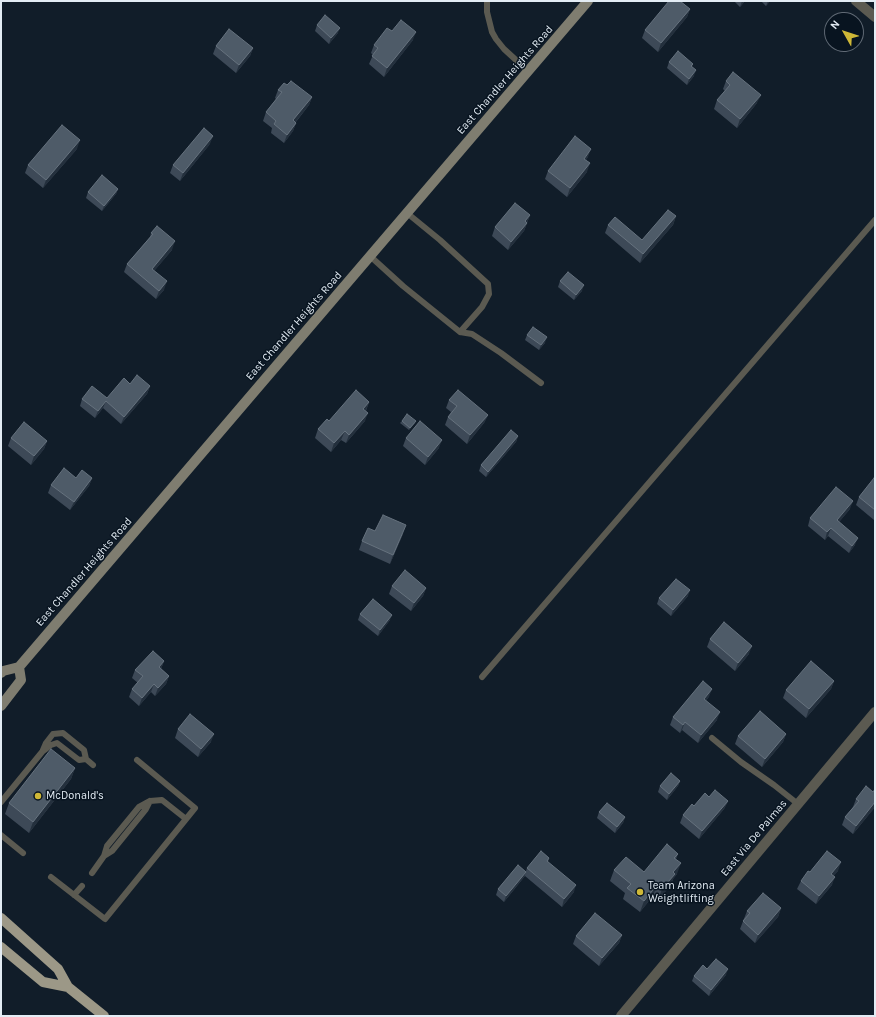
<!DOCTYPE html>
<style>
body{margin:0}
#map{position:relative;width:876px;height:1017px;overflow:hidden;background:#111d29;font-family:Karla,sans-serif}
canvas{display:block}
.frame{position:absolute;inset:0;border:2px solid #e3ecf4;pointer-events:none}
.north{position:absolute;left:824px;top:12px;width:40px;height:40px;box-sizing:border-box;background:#081420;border:1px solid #606a75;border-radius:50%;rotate:309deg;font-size:11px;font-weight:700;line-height:16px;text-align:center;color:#e3ecf4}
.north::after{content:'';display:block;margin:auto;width:14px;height:18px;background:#cfb837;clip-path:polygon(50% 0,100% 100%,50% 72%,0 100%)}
</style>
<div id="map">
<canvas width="876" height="1017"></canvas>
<div class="frame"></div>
<div class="north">N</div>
</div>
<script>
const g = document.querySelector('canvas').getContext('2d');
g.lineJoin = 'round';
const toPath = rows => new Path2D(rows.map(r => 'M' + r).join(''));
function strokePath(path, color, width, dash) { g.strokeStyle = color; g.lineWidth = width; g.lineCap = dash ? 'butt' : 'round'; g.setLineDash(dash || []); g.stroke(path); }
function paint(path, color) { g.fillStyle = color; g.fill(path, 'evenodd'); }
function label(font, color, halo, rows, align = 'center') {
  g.font = font + ' Karla,sans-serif'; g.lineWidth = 3; g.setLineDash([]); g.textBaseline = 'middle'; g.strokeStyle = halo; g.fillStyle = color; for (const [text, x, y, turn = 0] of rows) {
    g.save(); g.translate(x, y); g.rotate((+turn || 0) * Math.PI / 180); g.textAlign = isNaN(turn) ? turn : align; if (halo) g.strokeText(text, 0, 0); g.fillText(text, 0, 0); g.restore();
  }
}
const service = toPath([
 [487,1,487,12,492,32,496,39,504,49,528,71],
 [407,213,440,240,488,284,489,294,482,307,460,332],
 [370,256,403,286,460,332,472,334,501,353,541,383],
 [482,677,875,220],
 [712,738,741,762,774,785,798,804],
 [43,750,46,743,53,734,63,733,84,750,86,759,93,765],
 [1,802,42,752,51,745,57,743,79,760,86,759],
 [1,835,23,853],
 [104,856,112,851,146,809,150,801],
 [92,873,104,856,107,846,139,807,150,801,162,800,186,819],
 [51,877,105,919,195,808,137,760],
 [74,895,82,886]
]);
const minor = toPath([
 [856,1,875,17],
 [621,1016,875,712]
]);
const secondary = toPath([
 [1,673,3,671,19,667,588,1],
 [1,706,21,680,19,667]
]);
const primary = toPath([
 [1,918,58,969,68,987,104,1016],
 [1,947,43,982,68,987]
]);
const wall = toPath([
 [734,1,745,1,740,7],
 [761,1,770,1,766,6],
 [690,9,687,17,658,52,642,38,645,30],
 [317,25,338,33,329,44,315,31],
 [392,31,413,40,384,77,369,64,373,55,371,53,374,45],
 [216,46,253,48,250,56,236,73,213,54],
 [669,62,693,64,692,67,694,76,687,85,667,68],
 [726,81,757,103,737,128,714,109,717,100,725,91,723,89],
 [287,85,312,97,309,105,296,122,296,123,293,131,284,143,271,133,272,128,263,121,266,112,276,99,275,98,278,90],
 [210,144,180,181,170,173,173,165],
 [77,149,43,188,25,173,28,165],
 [588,157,586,160,587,172,567,197,545,179,548,171],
 [118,189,116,194,102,211,86,198,88,192],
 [530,215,524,231,508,250,492,236,495,227],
 [676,216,673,225,640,263,605,233,608,225,642,240],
 [151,233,172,250,154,271,164,290,156,299,124,272,127,264,150,237],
 [560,281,582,291,574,300,558,287],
 [527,335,545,343,539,350,525,340],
 [130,384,150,386,147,394,121,424,103,408,95,418,80,406,82,399,107,398],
 [449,400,488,415,484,423,467,444,445,425,448,417,451,412,446,408],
 [369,402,366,411,365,421,346,443,341,440,331,452,315,438,318,429,329,421],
 [402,421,415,423,409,430,400,423],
 [518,436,516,442,486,477,479,471,481,465],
 [11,438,47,441,44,449,31,465,8,446],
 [406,438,439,448,425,465,403,446],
 [76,478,92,478,89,486,70,510,48,493,51,485],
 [875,479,875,519,874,520,856,505,859,497],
 [850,509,839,522,855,545,849,553,828,536,825,540,808,526,810,518],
 [375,531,403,534,390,564,359,550,362,541],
 [392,586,426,588,423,596,411,611,389,594],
 [688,596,671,616,657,604,659,598],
 [360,614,390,620,378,636,358,620],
 [710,639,749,654,735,671,707,647],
 [164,661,161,669,169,676,166,684,155,696,151,692,139,706,129,697,132,689,138,683,132,678,135,670],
 [834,681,831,689,806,718,783,698,786,690],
 [709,697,706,700,717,720,698,743,682,730,680,733,670,725,673,717],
 [178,729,211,742,198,757,175,738],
 [786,734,783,742,762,767,735,744,738,736],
 [75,768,71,779,29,833,5,814,9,803],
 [680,781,678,786,667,800,658,792,660,786],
 [875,789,875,807,853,834,842,825,845,817,853,807,856,799,873,792],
 [728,801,724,809,699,839,680,823,683,815,694,806],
 [599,812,625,817,623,823,615,833,597,818],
 [678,854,676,859,677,874,673,879,671,885,658,900,653,896,640,912,623,899,625,893,610,881,614,870,644,872],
 [549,858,548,862,574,892,562,907,525,876,504,902,496,895,498,889,526,871,527,868],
 [838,871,833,876,832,885,816,904,797,889,801,881,810,872],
 [781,908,778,917,755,943,740,929,747,911],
 [622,935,619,943,599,966,573,944,576,936],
 [707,969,726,975,709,996,692,981,694,976]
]);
const shadedWall = toPath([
 [742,1,745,1,740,7],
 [768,1,770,1,766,6],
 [690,9,687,17,658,52,661,43],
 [340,28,338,33,329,44,331,38],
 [416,32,413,40,384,77,387,68],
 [253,48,250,56,236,73,239,65],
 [696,70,694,76,687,85,689,79],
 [761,95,757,103,737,128,740,119],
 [312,97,309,105,290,129,293,120],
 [296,123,293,131,284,143,287,135],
 [213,136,210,144,180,181,183,173],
 [80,140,77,149,43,188,46,180],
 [591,149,588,157,581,167,584,159],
 [590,163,587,172,567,197,570,188],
 [118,189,116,194,102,211,104,206],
 [530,215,524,231,508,250,511,242,525,221],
 [676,216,673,225,640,263,643,254],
 [175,241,172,250,149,277,152,269],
 [167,281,164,290,156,299,159,291],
 [584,285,582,291,574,300,576,295],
 [547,337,545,343,539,350,541,345],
 [150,386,147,394,121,424,124,417],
 [106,401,103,408,95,418,98,411],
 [369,402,366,410,360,417,363,409],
 [368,413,365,421,346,443,349,435],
 [488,415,484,423,467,444,470,435],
 [416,421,415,423,409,430,410,428],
 [345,431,341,440,331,452,334,443],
 [518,436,516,442,486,477,488,472],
 [442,440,439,448,425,465,428,457],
 [47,441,44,449,31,465,34,456],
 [92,478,89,486,70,510,74,502],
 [853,501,850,509,834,528,837,520],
 [406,525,403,534,390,564,393,555],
 [831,528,828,536,825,540,827,532],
 [858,538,855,545,849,553,852,546],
 [426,588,423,596,411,611,414,603],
 [690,590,688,596,671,616,673,610],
 [392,615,390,620,378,636,380,630],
 [752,646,749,654,735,671,738,663],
 [164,661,161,669,159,667],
 [169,676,166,684,155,696,158,688],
 [834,681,831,689,806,718,809,709],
 [154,684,151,692,139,706,142,698],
 [712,689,709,697,701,707,704,699],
 [720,712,717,720,698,743,701,735],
 [685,722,682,730,680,733,683,725],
 [214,734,211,742,198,757,201,749],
 [786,734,783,742,762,767,765,759],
 [75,768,71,779,29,833,33,822],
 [680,781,678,786,667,800,669,794],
 [728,801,724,809,699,839,702,831],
 [875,802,875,807,853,834,856,826],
 [625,817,623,823,615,833,617,827],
 [841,862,838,871,828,883,831,874],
 [681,863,677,874,673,879,671,885,658,900,662,889,673,872],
 [526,872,524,877,504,902,506,896],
 [835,877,832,885,816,904,819,896],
 [576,885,574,892,562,907,564,899],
 [657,885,653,896,640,912,644,901],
 [781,908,778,917,755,943,758,935],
 [622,935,619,943,599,966,602,958],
 [728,969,726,975,709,996,711,990]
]);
const building = toPath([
 [669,1,680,1,690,9,661,43,645,30,669,1],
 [325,15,340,28,331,38,317,25,325,15],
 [401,20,416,32,387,68,372,56,378,48,374,45,387,28,392,31,401,20],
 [229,29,253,48,239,65,216,46,229,29],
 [678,51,693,64,691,66,696,70,689,79,669,62,678,51],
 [733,72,761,95,740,119,717,100,730,85,726,81,733,72],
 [291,81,312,97,293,120,296,123,287,135,274,124,276,121,266,112,282,92,278,90,284,83,287,85,291,81],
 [62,125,80,140,46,180,28,165,62,125],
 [204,128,213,136,183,173,173,165,204,128],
 [575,136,591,149,584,159,590,163,570,188,548,171,575,136],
 [102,175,118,189,104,206,88,192,102,175],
 [515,203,530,215,525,221,527,223,511,242,495,227,515,203],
 [668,210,676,216,643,254,608,225,615,217,642,240,668,210],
 [157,226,175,241,152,269,167,281,159,291,127,264,153,234,151,233,157,226],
 [568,272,584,285,576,295,560,281,568,272],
 [533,327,547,337,541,345,527,335,533,327],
 [137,375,150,386,124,417,106,401,98,411,82,399,92,386,107,398,124,378,130,384,137,375],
 [356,390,369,402,363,409,368,413,349,435,345,431,334,443,318,429,327,419,329,421,356,390],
 [458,390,488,415,470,435,448,417,457,406,449,400,458,390],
 [407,414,416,421,410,428,402,421,407,414],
 [420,421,442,440,428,457,406,438,420,421],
 [24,422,47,441,34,456,11,438,24,422],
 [511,430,518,436,488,472,481,465,511,430],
 [64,468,76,478,82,470,92,478,74,502,51,485,64,468],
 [874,478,875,479,875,510,859,497,874,478],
 [836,487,853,501,837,520,858,538,852,546,831,528,827,532,810,518,836,487],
 [383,515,406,525,393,555,362,541,368,528,375,531,383,515],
 [405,570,426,588,414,603,392,586,405,570],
 [676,579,690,590,673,610,659,598,676,579],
 [373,599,392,615,380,630,360,614,373,599],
 [724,622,752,646,738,663,710,639,724,622],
 [153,651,164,661,159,667,169,676,158,688,154,684,142,698,132,689,143,676,135,670,153,651],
 [811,661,834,681,809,709,786,690,811,661],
 [703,681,712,689,704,699,720,712,701,735,685,722,683,725,673,717,703,681],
 [760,711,786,734,765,759,738,736,760,711],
 [190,714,214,734,201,749,178,729,190,714],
 [51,749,75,768,33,822,9,803,51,749],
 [671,773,680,781,669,794,660,786,671,773],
 [866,786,873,792,875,789,875,802,856,826,845,817,859,801,856,799,866,786],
 [715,790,728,801,702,831,683,815,692,804,694,806,705,793,709,797,715,790],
 [607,803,625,817,617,827,599,812,607,803],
 [667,844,678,854,674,858,681,863,673,872,675,874,662,889,657,885,644,901,627,888,631,884,614,870,626,857,644,872,667,844],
 [541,851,549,858,547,861,576,885,564,899,527,868,541,851],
 [827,851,841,862,831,874,835,877,819,896,801,881,808,871,810,872,827,851],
 [518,865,526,872,506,896,498,889,518,865],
 [763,893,781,908,758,935,743,921,750,913,747,911,763,893],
 [595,913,622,935,602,958,576,936,595,913],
 [716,959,728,969,711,990,694,976,703,965,707,969,716,959]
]);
const markers = [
 [38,796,4,"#cfb837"],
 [640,892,4,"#cfb837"]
];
const streetNames = [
 ["East Chandler Heights Road",505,80,-49],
 ["East Chandler Heights Road",294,326,-49],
 ["East Chandler Heights Road",84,572,-49],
 ["East Via De Palmas",754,838,-50]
];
const poiNames = [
 ["McDonald's",46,796],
 ["Team Arizona",648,886],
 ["Weightlifting",648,899]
];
strokePath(service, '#5b5a51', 6);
strokePath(minor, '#5b5a51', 10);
strokePath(secondary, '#7f7d70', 10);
strokePath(primary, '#9c9887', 10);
paint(wall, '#3d4957');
paint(shadedWall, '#24303d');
paint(building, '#4e5b68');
strokePath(building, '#66727e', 1);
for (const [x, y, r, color] of markers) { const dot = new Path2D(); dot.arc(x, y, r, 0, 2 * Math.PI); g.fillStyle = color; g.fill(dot); strokePath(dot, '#081420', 1.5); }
label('11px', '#e3ecf4', '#081420', streetNames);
label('11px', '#e3ecf4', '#081420', poiNames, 'left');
</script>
